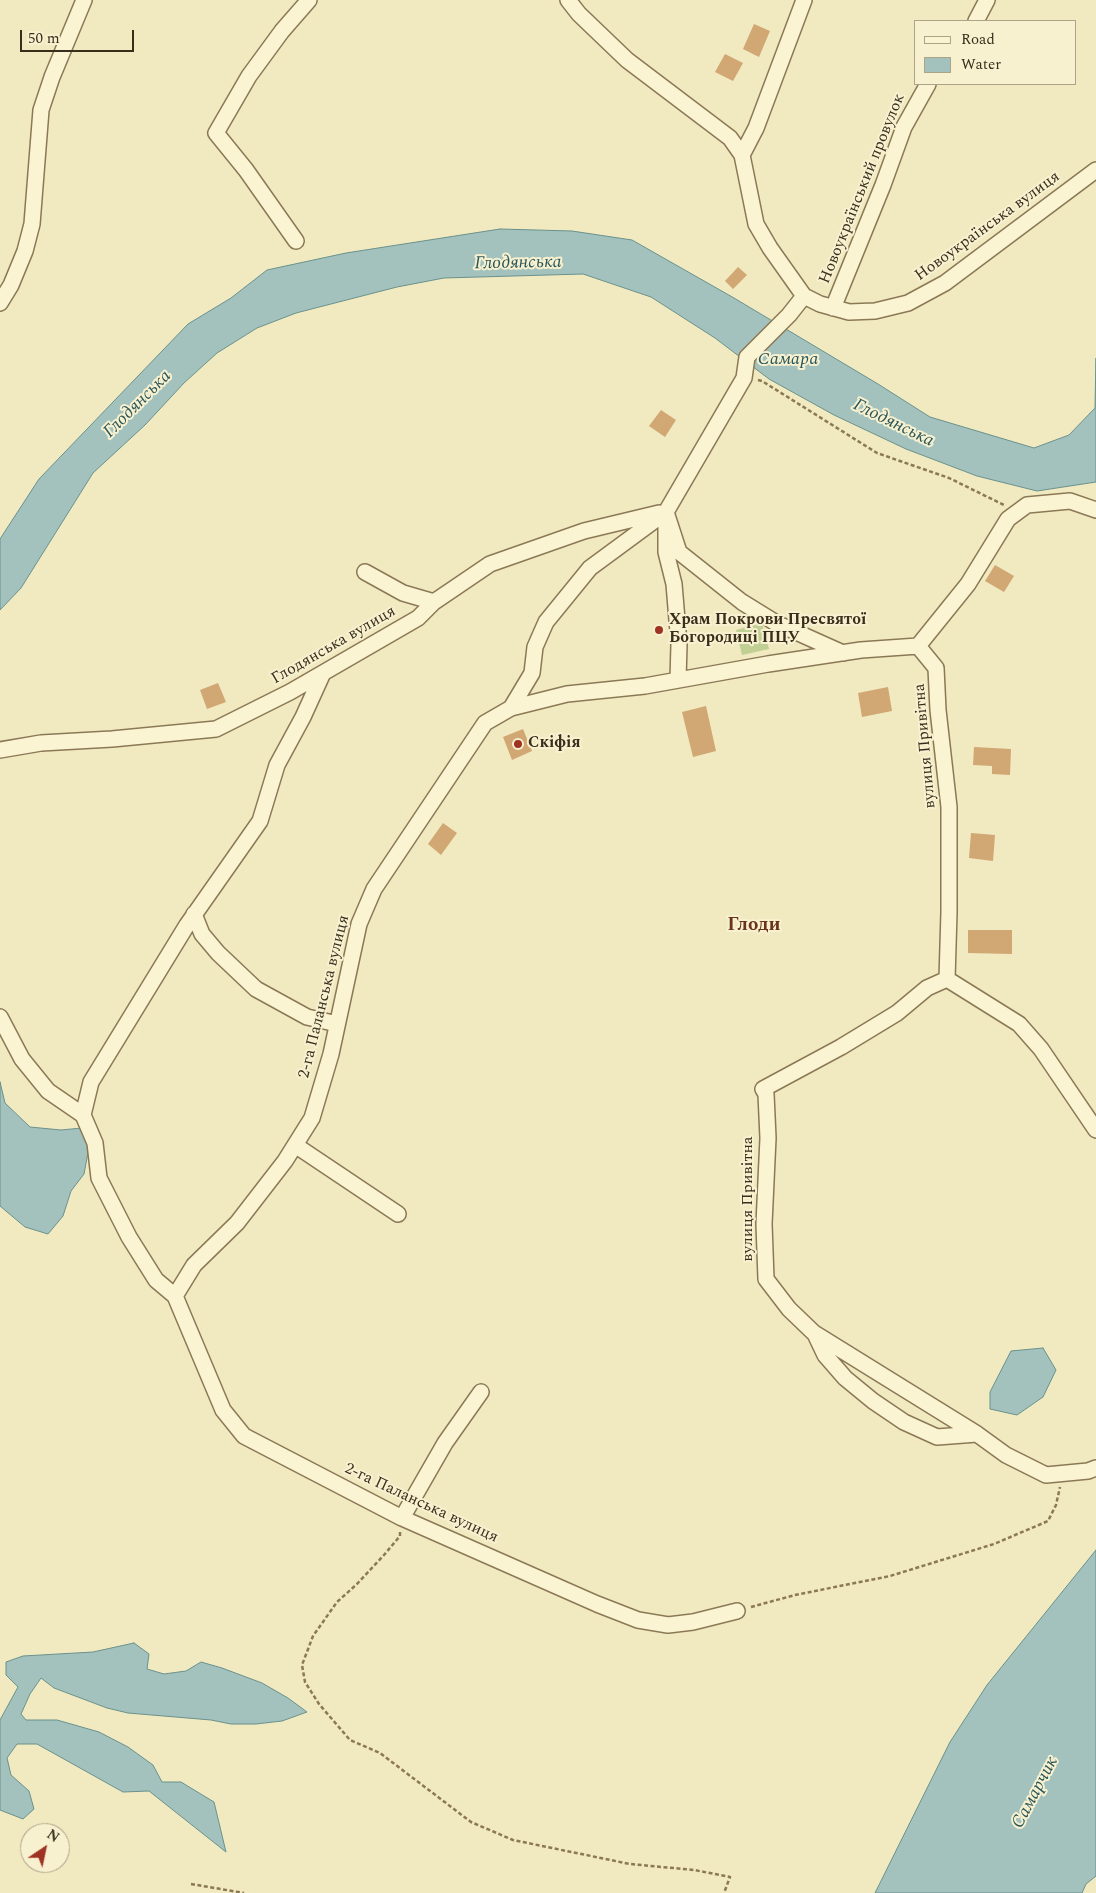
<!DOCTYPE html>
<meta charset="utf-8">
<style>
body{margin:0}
#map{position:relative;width:1096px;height:1893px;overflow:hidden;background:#f1e9c0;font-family:Spectral,serif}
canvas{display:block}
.legend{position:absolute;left:914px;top:20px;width:162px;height:65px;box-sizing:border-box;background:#f8f1d0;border:1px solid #aca388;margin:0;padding:6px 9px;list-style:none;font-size:15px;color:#392e1c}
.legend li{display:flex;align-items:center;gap:10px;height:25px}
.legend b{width:25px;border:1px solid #aca388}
.north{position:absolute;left:20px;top:1823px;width:50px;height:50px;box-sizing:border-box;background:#f8f1d0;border:1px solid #aca388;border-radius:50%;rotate:34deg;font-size:14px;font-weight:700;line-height:20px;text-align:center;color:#392e1c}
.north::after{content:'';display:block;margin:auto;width:18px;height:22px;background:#9e3223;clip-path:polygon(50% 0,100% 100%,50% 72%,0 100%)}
.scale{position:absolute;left:20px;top:30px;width:114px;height:22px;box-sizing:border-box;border:2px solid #392e1c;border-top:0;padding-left:6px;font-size:15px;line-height:18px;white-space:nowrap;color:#392e1c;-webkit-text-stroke:4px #f8f1d0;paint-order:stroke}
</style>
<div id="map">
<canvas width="1096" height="1893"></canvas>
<ul class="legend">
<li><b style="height:6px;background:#fbf4d3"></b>Road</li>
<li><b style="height:14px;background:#a3c2bd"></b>Water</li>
</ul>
<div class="north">N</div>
<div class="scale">50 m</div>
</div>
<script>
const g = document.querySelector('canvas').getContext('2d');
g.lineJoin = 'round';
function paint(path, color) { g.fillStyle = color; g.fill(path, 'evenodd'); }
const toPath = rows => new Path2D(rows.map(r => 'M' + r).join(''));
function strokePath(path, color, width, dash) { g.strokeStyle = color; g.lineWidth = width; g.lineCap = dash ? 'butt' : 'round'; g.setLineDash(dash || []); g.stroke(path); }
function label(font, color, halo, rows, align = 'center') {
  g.font = font + ' Spectral,serif'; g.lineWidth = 4; g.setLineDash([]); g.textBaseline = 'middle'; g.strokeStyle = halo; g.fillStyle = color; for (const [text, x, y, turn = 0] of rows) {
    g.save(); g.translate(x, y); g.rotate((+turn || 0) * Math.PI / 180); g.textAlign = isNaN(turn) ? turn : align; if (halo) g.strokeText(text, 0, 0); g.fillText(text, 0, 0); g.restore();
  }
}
const green = toPath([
 [762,623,769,649,742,655,736,630]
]);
const water = toPath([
 [500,229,572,231,632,240,734,298,878,384,930,417,1034,448,1069,435,1095,408,1096,358,1096,482,1037,491,977,476,906,449,834,415,769,379,715,338,651,297,583,274,444,278,397,287,296,313,257,328,217,353,184,383,145,425,93,473,21,588,0,610,0,539,39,479,188,324,231,298,267,270,346,253,500,229],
 [0,1082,5,1103,30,1127,61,1130,82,1128,89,1147,84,1174,71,1191,63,1216,48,1234,25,1227,0,1206,0,1082],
 [1043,1348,1056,1370,1043,1397,1017,1415,990,1409,990,1392,1011,1351,1043,1348],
 [1096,1550,1096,1876,1086,1884,1082,1893,875,1893,950,1742,987,1685,1096,1550],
 [134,1643,149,1654,147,1669,164,1674,186,1671,201,1662,222,1668,262,1683,288,1698,307,1712,282,1721,256,1724,231,1724,211,1720,128,1713,107,1708,54,1688,41,1678,30,1694,21,1714,26,1720,57,1720,99,1732,128,1747,153,1765,162,1782,181,1782,214,1802,226,1852,149,1791,123,1792,37,1744,17,1744,7,1758,11,1775,29,1791,34,1809,23,1819,0,1810,0,1720,18,1687,6,1675,6,1662,23,1656,93,1652,134,1643]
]);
const building = toPath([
 [754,24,770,31,759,57,743,49],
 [725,54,743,63,733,81,715,72],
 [738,267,747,275,733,289,725,281],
 [661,410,676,420,665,437,649,426],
 [995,565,1014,576,1004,592,985,581],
 [218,683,226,702,207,709,200,690],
 [888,687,892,711,862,717,858,693],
 [706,706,716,751,693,757,682,712],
 [523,729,532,751,512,760,503,737],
 [974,747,1011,749,1010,775,992,774,992,766,973,765],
 [443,823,457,833,441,855,428,844],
 [971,833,995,835,993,861,969,858],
 [968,930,1012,930,1012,954,968,953]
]);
const path = toPath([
 [758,380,762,381,877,453,949,478,1004,505],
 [400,1532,400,1536,384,1555,357,1584,337,1602,313,1636,302,1665,305,1682,319,1704,350,1740,380,1753,471,1822,513,1840,630,1864,694,1870,730,1877,724,1893],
 [751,1607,795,1595,890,1576,994,1544,1048,1521,1056,1505,1060,1487],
 [191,1884,244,1893]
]);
const minor = toPath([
 [568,0,579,14,627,60,730,138,742,155,756,224,770,248,804,296],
 [976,21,987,0],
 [742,155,756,128,804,0],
 [296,241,246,170,216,133,249,76,282,31,309,0],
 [0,303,11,285,25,251,32,224,41,110,52,77,84,0],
 [833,308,883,185,904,127,928,84],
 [666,512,679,552,742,602,776,623,843,653],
 [666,526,666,552,674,584,679,644,678,680],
 [365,572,403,593,434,602],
 [918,646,936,668,938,710,949,807,949,912,947,979],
 [918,646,968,584,1008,519,1027,505,1070,501,1096,510],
 [511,708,532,673,535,647,546,622,590,568,666,512,744,378,747,357,789,315,804,296,820,304,849,312,875,311,908,303,945,283,1096,170],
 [0,750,41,743,112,739,216,729,290,692,418,618,434,602,490,564,584,531,659,513],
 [194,914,202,934,218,953,256,989,307,1017,337,1024],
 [947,979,927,988,897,1013,841,1047,763,1089,766,1094,768,1138,764,1224,766,1279,789,1309,814,1333,977,1434,1006,1455,1046,1475,1088,1471,1096,1468],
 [947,979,1019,1024,1041,1049,1096,1130],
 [0,1017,22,1059,48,1091,83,1115],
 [83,1115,95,1143,99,1178,129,1237,156,1280,175,1296,223,1410,244,1436,402,1518,597,1604,638,1620,668,1625,693,1622,737,1611],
 [83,1115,91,1082,187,925,260,821,277,765,303,717,323,673],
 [295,1145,398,1214],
 [175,1296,194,1265,237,1223,285,1161,312,1118,331,1054,359,924,374,889,485,723,511,708,567,694,645,686,768,664,861,650,918,646],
 [815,1334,825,1355,845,1378,873,1401,904,1422,937,1437,977,1434],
 [402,1518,445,1443,481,1392]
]);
const markers = [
 [659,630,5,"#9e3223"],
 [518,744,5,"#9e3223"]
];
const streetNames = [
 ["Новоукраїнський провулок",863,189,-68],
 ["Новоукраїнська вулиця",988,227,-36],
 ["Глодянська вулиця",334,646,-30],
 ["вулиця Привітна",926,746,-95],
 ["2-га Паланська вулиця",325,997,-76],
 ["вулиця Привітна",749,1199,-90],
 ["2-га Паланська вулиця",421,1504,25]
];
const poiNames = [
 ["Храм Покрови Пресвятої",669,621],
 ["Богородиці ПЦУ",669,639],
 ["Скіфія",528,744]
];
const waterNames = [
 ["Глодянська",518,264,-1],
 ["Самара",788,360],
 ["Глодянська",138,405,-45],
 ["Глодянська",893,424,26],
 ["Самарчик",1036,1793,-62]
];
const quarterNames = [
 ["Глоди",754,926]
];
paint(green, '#c0cf93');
paint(water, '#a3c2bd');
strokePath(water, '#69918c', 1);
paint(building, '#d1a773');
strokePath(minor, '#8b7956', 18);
strokePath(path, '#8b7956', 2.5, [4, 2.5]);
strokePath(minor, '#fbf4d3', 15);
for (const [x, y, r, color] of markers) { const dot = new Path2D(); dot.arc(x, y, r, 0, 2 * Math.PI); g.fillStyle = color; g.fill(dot); strokePath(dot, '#f8f1d0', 2); }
label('16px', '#392e1c', '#f8f1d0', streetNames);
label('bold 16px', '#392e1c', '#f8f1d0', poiNames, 'left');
label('italic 18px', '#2a575a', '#f8f1d0', waterNames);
label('bold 19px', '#693419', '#f8f1d0', quarterNames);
</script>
